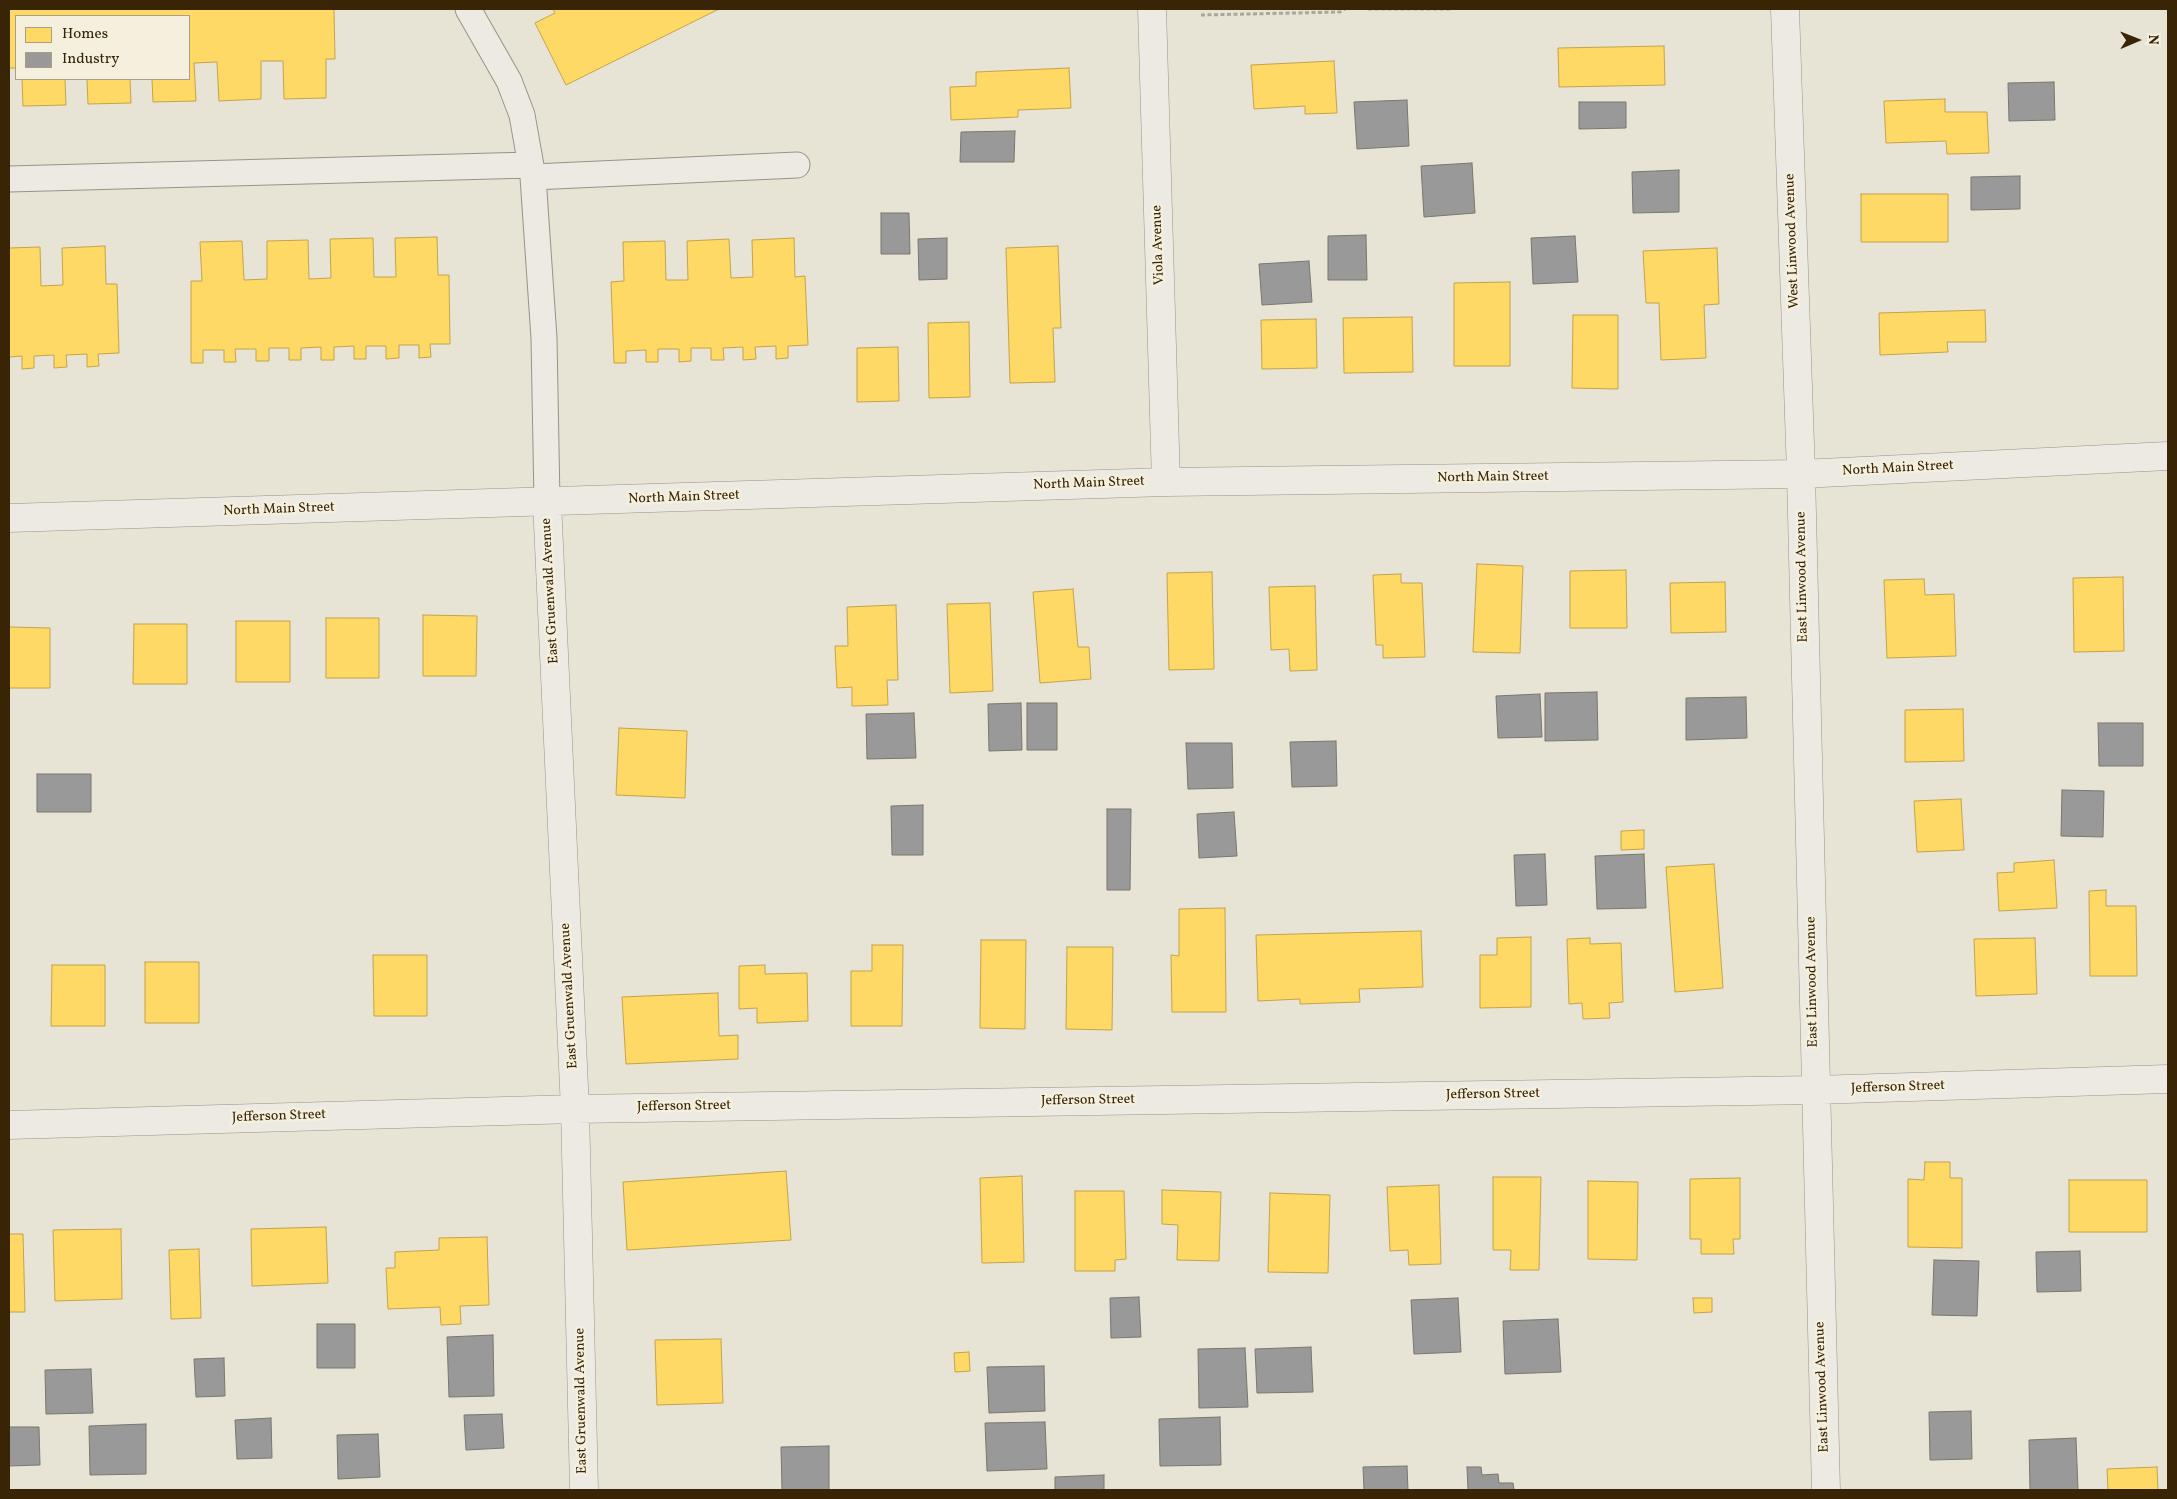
<!DOCTYPE html>
<style>
body{margin:0}
#map{position:relative;width:2177px;height:1499px;overflow:hidden;background:#e7e3d5;font-family:Vollkorn,serif}
canvas{display:block}
.frame{position:absolute;inset:0;border:10px solid #392406;pointer-events:none}
.legend{position:absolute;left:15px;top:15px;width:175px;height:65px;box-sizing:border-box;background:#f5efde;border:1px solid #aa9e88;margin:0;padding:6px 9px;list-style:none;font-size:15px;color:#392406}
.legend li{display:flex;align-items:center;gap:10px;height:25px}
.legend b{width:25px;border:1px solid #aa9e88}
.north{position:absolute;left:2112px;top:15px;width:50px;height:50px;-webkit-text-stroke:4px #f5efde;paint-order:stroke;rotate:89deg;font-size:14px;font-weight:700;line-height:20px;text-align:center;color:#392406}
.north::after{content:'';display:block;margin:auto;width:18px;height:22px;background:#392406;clip-path:polygon(50% 0,100% 100%,50% 72%,0 100%)}
</style>
<div id="map">
<canvas width="2177" height="1499"></canvas>
<div class="frame"></div>
<ul class="legend">
<li><b style="height:14px;background:#ffd966"></b>Homes</li>
<li><b style="height:14px;background:#999"></b>Industry</li>
</ul>
<div class="north">N</div>
</div>
<script>
const g = document.querySelector('canvas').getContext('2d');
g.lineJoin = 'round';
function paint(path, color) { g.fillStyle = color; g.fill(path, 'evenodd'); }
const toPath = rows => new Path2D(rows.map(r => 'M' + r).join(''));
function strokePath(path, color, width, dash) { g.strokeStyle = color; g.lineWidth = width; g.lineCap = dash ? 'butt' : 'round'; g.setLineDash(dash || []); g.stroke(path); }
function label(font, color, halo, rows, align = 'center') {
  g.font = font + ' Vollkorn,serif'; g.lineWidth = 5; g.setLineDash([]); g.textBaseline = 'middle'; g.strokeStyle = halo; g.fillStyle = color; for (const [text, x, y, turn = 0] of rows) {
    g.save(); g.translate(x, y); g.rotate((+turn || 0) * Math.PI / 180); g.textAlign = isNaN(turn) ? turn : align; if (halo) g.strokeText(text, 0, 0); g.fillText(text, 0, 0); g.restore();
  }
}
const homes = toPath([
 [9,9,334,9,335,59,326,59,326,98,284,99,283,61,261,61,261,99,219,101,217,62,194,63,196,101,153,102,152,79,189,79,189,16,16,16,16,68,9,68,9,9],
 [553,9,719,9,566,85,535,23,555,13,553,9],
 [1664,46,1665,85,1559,87,1558,48,1664,46],
 [1334,61,1337,113,1305,114,1305,106,1254,109,1251,65,1334,61],
 [1069,68,1071,108,1018,110,1018,117,951,120,950,87,976,86,976,72,1069,68],
 [22,79,65,79,66,105,23,106,22,79],
 [87,79,130,79,131,103,88,104,87,79],
 [1945,99,1945,112,1987,112,1989,153,1947,154,1946,141,1886,143,1884,101,1945,99],
 [1861,194,1948,194,1948,242,1861,242,1861,194],
 [437,237,438,275,449,275,450,344,430,344,431,357,419,358,419,345,399,345,399,358,386,359,386,346,366,346,366,359,354,359,354,346,334,347,334,360,321,360,321,347,301,348,301,360,289,360,289,348,269,348,269,361,256,361,256,349,235,349,236,362,224,362,224,350,203,350,203,363,191,363,191,281,202,281,200,242,242,241,244,280,267,279,267,241,308,240,309,279,331,278,330,239,373,238,374,277,396,277,395,238,437,237],
 [794,238,795,277,805,276,808,345,788,346,788,358,776,359,776,346,755,347,756,359,743,360,743,347,723,348,724,360,711,360,711,348,691,348,691,361,679,362,679,349,658,349,658,362,646,362,646,350,626,351,626,363,614,363,611,282,624,281,623,242,665,241,666,280,688,280,687,241,729,239,731,278,753,277,752,240,794,238],
 [105,246,106,284,117,284,119,353,98,354,99,366,87,367,87,354,66,355,67,367,54,368,54,355,34,356,34,368,22,369,22,356,9,357,9,248,40,247,41,286,63,285,62,248,105,246],
 [1058,246,1061,328,1053,328,1055,382,1010,383,1006,248,1058,246],
 [1717,248,1719,304,1704,305,1706,358,1661,360,1659,303,1646,303,1643,251,1717,248],
 [1510,282,1510,366,1454,366,1454,283,1510,282],
 [1985,310,1986,342,1947,342,1948,352,1880,355,1879,313,1985,310],
 [1573,315,1618,315,1618,389,1572,388,1573,315],
 [1412,317,1413,372,1344,373,1343,318,1412,317],
 [1316,319,1317,368,1262,369,1261,320,1316,319],
 [969,322,970,397,929,398,928,323,969,322],
 [898,347,899,401,857,402,857,348,898,347],
 [1477,564,1523,566,1520,653,1473,652,1477,564],
 [1626,570,1627,628,1570,628,1570,571,1626,570],
 [1212,572,1214,669,1169,670,1167,573,1212,572],
 [1401,574,1401,583,1422,583,1425,657,1383,658,1383,645,1376,645,1373,575,1401,574],
 [2123,577,2124,651,2074,652,2073,578,2123,577],
 [1924,579,1925,595,1954,594,1956,656,1887,658,1884,580,1924,579],
 [1725,582,1726,632,1671,633,1670,583,1725,582],
 [1315,586,1317,670,1290,671,1289,649,1271,650,1269,587,1315,586],
 [1073,589,1078,647,1089,647,1091,679,1040,683,1033,592,1073,589],
 [990,603,993,691,950,693,947,604,990,603],
 [896,605,898,680,887,680,888,705,852,706,852,687,837,688,835,646,848,646,847,607,896,605],
 [423,615,477,616,476,676,423,676,423,615],
 [326,618,379,618,379,678,326,678,326,618],
 [236,621,290,621,290,682,236,682,236,621],
 [134,624,187,624,187,684,133,684,134,624],
 [9,627,50,628,50,688,9,688,9,627],
 [1963,709,1964,761,1905,762,1905,710,1963,709],
 [619,728,687,731,685,798,616,795,619,728],
 [1961,799,1964,850,1917,852,1914,801,1961,799],
 [1644,830,1644,849,1621,850,1621,831,1644,830],
 [2054,860,2057,908,1999,911,1997,873,2014,872,2014,863,2054,860],
 [1714,864,1723,988,1675,992,1666,867,1714,864],
 [2106,890,2106,906,2136,906,2137,976,2090,976,2089,891,2106,890],
 [1225,908,1226,1012,1172,1012,1171,955,1179,956,1179,909,1225,908],
 [1421,931,1423,987,1359,989,1360,1002,1300,1004,1300,999,1258,1001,1256,935,1421,931],
 [1531,937,1531,1007,1480,1008,1480,955,1497,955,1497,938,1531,937],
 [1590,938,1590,944,1621,943,1623,1002,1609,1003,1610,1018,1583,1019,1582,1003,1569,1004,1567,939,1590,938],
 [2035,938,2037,994,1976,996,1974,939,2035,938],
 [981,940,1026,940,1025,1029,980,1028,981,940],
 [872,945,903,945,902,1026,851,1026,851,971,872,971,872,945],
 [1067,947,1113,947,1112,1030,1066,1029,1067,947],
 [373,955,427,955,427,1016,374,1016,373,955],
 [145,962,199,962,199,1023,145,1023,145,962],
 [52,965,105,965,105,1026,51,1026,52,965],
 [765,965,765,974,807,973,808,1021,757,1023,757,1008,739,1009,739,966,765,965],
 [718,993,719,1036,738,1035,738,1059,626,1064,622,997,718,993],
 [1925,1162,1950,1162,1950,1178,1962,1178,1962,1248,1908,1247,1908,1179,1924,1180,1925,1162],
 [786,1171,791,1240,627,1250,623,1182,786,1171],
 [1022,1176,1024,1262,982,1263,980,1178,1022,1176],
 [1493,1177,1541,1177,1539,1270,1510,1270,1511,1250,1493,1250,1493,1177],
 [1740,1178,1740,1239,1733,1239,1734,1254,1701,1254,1701,1239,1690,1239,1690,1179,1740,1178],
 [2069,1180,2147,1180,2147,1232,2069,1232,2069,1180],
 [1588,1181,1638,1182,1637,1260,1588,1259,1588,1181],
 [1439,1185,1441,1264,1409,1265,1408,1250,1390,1251,1387,1187,1439,1185],
 [1162,1190,1221,1192,1219,1261,1177,1260,1178,1225,1162,1224,1162,1190],
 [1075,1191,1124,1191,1126,1259,1115,1260,1115,1271,1075,1271,1075,1191],
 [1270,1193,1330,1195,1328,1273,1268,1272,1270,1193],
 [326,1227,328,1283,252,1286,251,1229,326,1227],
 [121,1229,122,1299,55,1301,53,1230,121,1229],
 [9,1234,23,1234,25,1312,9,1312,9,1234],
 [487,1237,489,1305,460,1306,461,1324,441,1325,440,1307,388,1309,386,1268,395,1268,395,1252,439,1250,439,1238,487,1237],
 [199,1249,201,1318,171,1319,169,1250,199,1249],
 [1693,1298,1712,1298,1712,1312,1694,1313,1693,1298],
 [721,1339,723,1403,657,1405,655,1340,721,1339],
 [969,1352,970,1371,955,1372,954,1353,969,1352],
 [2157,1467,2158,1490,2108,1490,2107,1469,2157,1467]
]);
const industry = toPath([
 [2054,82,2055,120,2009,121,2008,83,2054,82],
 [1407,100,1409,146,1357,149,1354,102,1407,100],
 [1579,102,1626,102,1626,128,1579,129,1579,102],
 [1015,131,1014,162,960,162,961,132,1015,131],
 [1472,163,1475,213,1424,217,1421,166,1472,163],
 [1679,170,1679,212,1633,213,1632,172,1679,170],
 [2020,176,2020,209,1971,210,1971,177,2020,176],
 [881,213,909,213,910,254,881,254,881,213],
 [1366,235,1367,280,1328,280,1328,236,1366,235],
 [1575,236,1578,282,1533,284,1531,238,1575,236],
 [947,238,947,279,919,280,918,239,947,238],
 [1309,261,1312,302,1262,305,1259,264,1309,261],
 [1597,692,1598,740,1545,741,1545,693,1597,692],
 [1540,694,1542,737,1498,738,1496,696,1540,694],
 [1746,697,1747,738,1686,740,1686,698,1746,697],
 [1021,703,1022,750,989,751,988,704,1021,703],
 [1027,703,1057,703,1057,750,1027,750,1027,703],
 [914,713,916,758,867,759,866,714,914,713],
 [2098,723,2143,723,2143,766,2099,766,2098,723],
 [1336,741,1337,786,1292,787,1290,742,1336,741],
 [1186,743,1232,743,1233,788,1188,789,1186,743],
 [37,774,91,774,91,812,37,812,37,774],
 [2062,790,2104,791,2103,837,2061,836,2062,790],
 [923,805,923,855,892,855,891,806,923,805],
 [1107,809,1131,809,1130,890,1107,890,1107,809],
 [1234,812,1237,856,1199,858,1197,814,1234,812],
 [1545,854,1547,905,1516,906,1514,855,1545,854],
 [1644,854,1646,908,1597,909,1595,856,1644,854],
 [2080,1251,2081,1291,2037,1292,2036,1252,2080,1251],
 [1934,1260,1979,1261,1977,1316,1932,1315,1934,1260],
 [1139,1297,1141,1337,1111,1338,1110,1298,1139,1297],
 [1458,1298,1461,1352,1414,1354,1411,1300,1458,1298],
 [1558,1319,1561,1372,1505,1374,1503,1321,1558,1319],
 [317,1324,355,1324,355,1368,317,1368,317,1324],
 [493,1335,494,1396,449,1397,447,1337,493,1335],
 [1311,1347,1313,1392,1257,1393,1255,1349,1311,1347],
 [1245,1348,1248,1407,1199,1408,1198,1349,1245,1348],
 [224,1358,225,1396,196,1397,194,1359,224,1358],
 [1044,1366,1045,1411,989,1413,987,1367,1044,1366],
 [91,1369,93,1413,46,1414,45,1370,91,1369],
 [1971,1411,1972,1459,1930,1460,1929,1412,1971,1411],
 [502,1414,504,1448,466,1450,464,1415,502,1414],
 [1220,1417,1221,1465,1160,1466,1159,1419,1220,1417],
 [271,1418,272,1458,237,1459,235,1420,271,1418],
 [1045,1422,1047,1469,987,1471,985,1423,1045,1422],
 [146,1424,146,1474,90,1475,89,1426,146,1424],
 [9,1427,39,1427,40,1465,9,1466,9,1427],
 [378,1434,380,1477,338,1479,337,1435,378,1434],
 [2076,1438,2078,1490,2030,1490,2029,1440,2076,1438],
 [829,1446,829,1490,782,1490,781,1447,829,1446],
 [1407,1466,1408,1490,1364,1490,1363,1467,1407,1466],
 [1467,1467,1481,1467,1482,1475,1498,1474,1499,1483,1513,1483,1514,1490,1468,1490,1467,1467],
 [1104,1475,1104,1490,1055,1490,1055,1477,1104,1475]
]);
const path = toPath([
 [1368,9,1450,9],
 [1201,15,1340,12,1345,9]
]);
const service = toPath([
 [468,9,509,81,522,115,533,177,544,338,547,502],
 [533,177,797,165],
 [9,179,530,165]
]);
const minor = toPath([
 [1152,9,1166,482],
 [1785,9,1801,474,1826,1490],
 [547,502,575,1109,584,1490],
 [9,518,1166,482,1801,474,2168,456],
 [9,1125,575,1109,1815,1090,2168,1079]
]);
const streetNames = [
 ["West Linwood Avenue",1793,241,-92],
 ["Viola Avenue",1159,245,-92],
 ["North Main Street",1898,469,-3],
 ["North Main Street",1493,478,-1],
 ["North Main Street",1089,484,-2],
 ["North Main Street",684,498,-2],
 ["North Main Street",279,510,-2],
 ["East Linwood Avenue",1803,577,-91],
 ["East Gruenwald Avenue",551,591,-93],
 ["East Linwood Avenue",1813,982,-91],
 ["East Gruenwald Avenue",570,996,-93],
 ["Jefferson Street",1898,1088,-2],
 ["Jefferson Street",1493,1095,-1],
 ["Jefferson Street",1088,1101,-1],
 ["Jefferson Street",684,1107,-1],
 ["Jefferson Street",279,1117,-2],
 ["East Linwood Avenue",1823,1387,-92],
 ["East Gruenwald Avenue",582,1401,-91]
];
paint(homes, '#ffd966');
strokePath(homes, '#c4a349', 1);
paint(industry, '#999');
strokePath(industry, '#7c766d', 1);
strokePath(service, '#989387', 27);
strokePath(minor, '#989387', 29);
strokePath(path, '#aaa69d', 3, [4, 2.5]);
strokePath(service, '#edeae3', 25);
strokePath(minor, '#edeae3', 28);
label('14px', '#392406', '#f5efde', streetNames);
</script>
